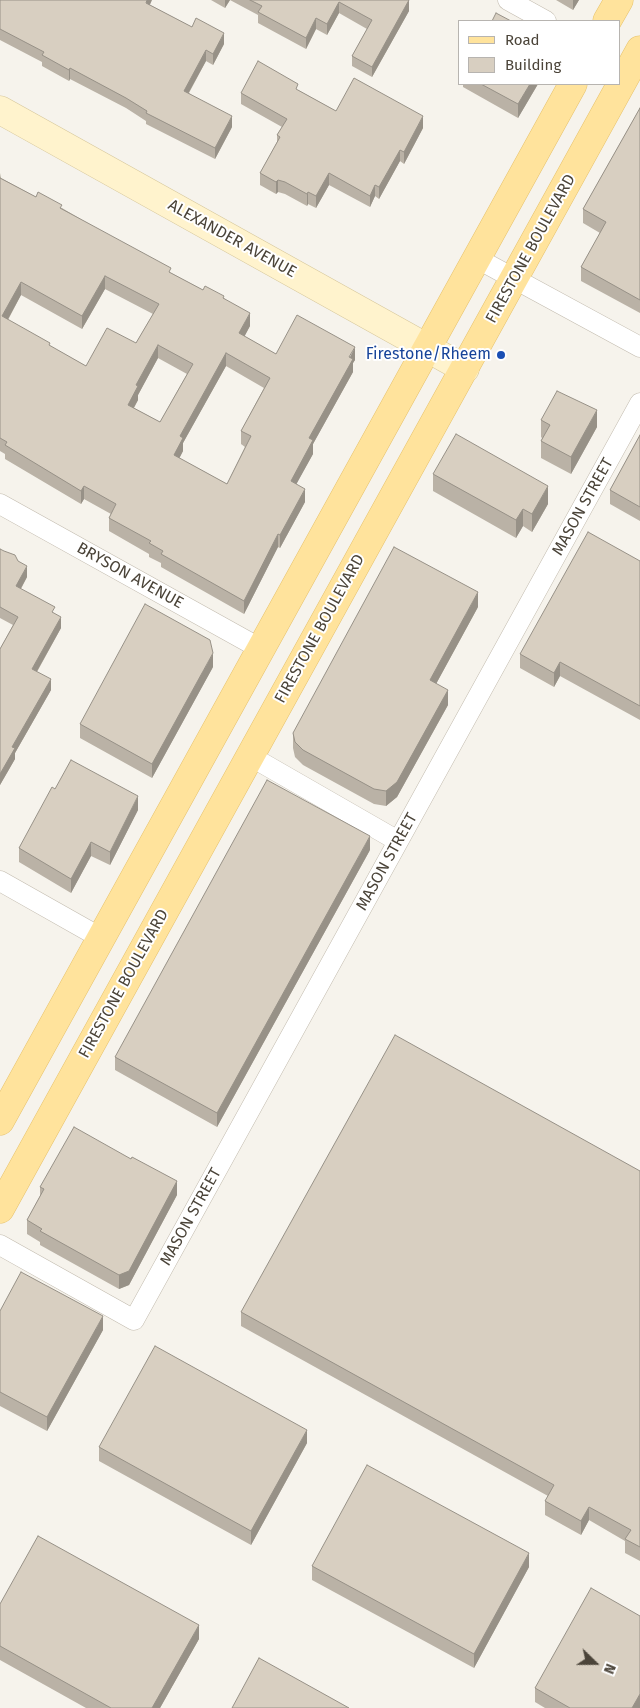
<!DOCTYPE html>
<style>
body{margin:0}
#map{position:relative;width:640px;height:1708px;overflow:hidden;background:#f6f3ec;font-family:"Fira Sans",sans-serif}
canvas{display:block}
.legend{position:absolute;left:458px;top:20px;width:162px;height:65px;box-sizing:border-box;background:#fff;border:1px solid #b7b4b0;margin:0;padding:6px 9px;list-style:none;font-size:15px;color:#4b4439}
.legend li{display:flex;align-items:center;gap:10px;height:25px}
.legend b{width:25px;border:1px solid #b7b4b0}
.north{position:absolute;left:570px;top:1638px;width:50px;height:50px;-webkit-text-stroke:4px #fff;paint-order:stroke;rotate:112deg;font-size:14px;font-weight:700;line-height:20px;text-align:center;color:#4b4439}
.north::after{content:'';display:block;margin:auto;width:18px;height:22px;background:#4b4439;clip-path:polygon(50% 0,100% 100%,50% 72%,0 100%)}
</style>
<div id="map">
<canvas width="640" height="1708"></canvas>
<ul class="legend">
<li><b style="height:6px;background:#ffe39c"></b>Road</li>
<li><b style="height:14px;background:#d8cfc1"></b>Building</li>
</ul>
<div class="north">N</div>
</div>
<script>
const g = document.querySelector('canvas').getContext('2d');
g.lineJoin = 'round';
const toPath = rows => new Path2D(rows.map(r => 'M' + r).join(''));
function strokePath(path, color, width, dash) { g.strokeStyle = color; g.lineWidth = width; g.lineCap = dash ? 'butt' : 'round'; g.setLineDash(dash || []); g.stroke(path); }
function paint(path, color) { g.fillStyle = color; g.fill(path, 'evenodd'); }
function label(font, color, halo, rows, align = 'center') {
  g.font = font + ' "Fira Sans",sans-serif'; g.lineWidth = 4; g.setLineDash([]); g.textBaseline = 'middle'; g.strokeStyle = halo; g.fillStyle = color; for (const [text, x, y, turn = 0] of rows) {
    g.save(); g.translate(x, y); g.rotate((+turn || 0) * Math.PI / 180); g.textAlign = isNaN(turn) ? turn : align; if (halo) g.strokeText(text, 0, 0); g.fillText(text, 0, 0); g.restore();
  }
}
const street = toPath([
 [508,0,546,21],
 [478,259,640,347],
 [0,504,261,649],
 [250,756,398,841],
 [0,881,101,938],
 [0,1245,134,1320,640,403]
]);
const secondary = toPath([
 [0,110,465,369]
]);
const primary = toPath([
 [607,21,619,0],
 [0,1121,573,84],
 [0,1209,640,50]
]);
const wall = toPath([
 [0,0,150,5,224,44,213,65,206,61,189,93,232,127,215,159,146,124,146,121,126,108,70,79,69,81,42,66,42,62,0,40],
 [211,0,230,0,225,8],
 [230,0,409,0,409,11,372,77,352,66,352,56,367,29,339,13,327,35,316,29,306,49,258,23,258,15],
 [556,0,579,0,573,10],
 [463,84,538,84,518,118,463,87],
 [298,90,336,111,423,128,404,164,400,161,379,199,375,196,370,207,329,185,316,208,308,204,307,206,285,194,278,192,276,194,260,185,260,173,277,142,277,135,282,127,241,104,241,93],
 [640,108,640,313,581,281,581,267,600,233,583,223,583,209],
 [0,173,1,178,36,197,62,208,171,273,203,290,224,298,250,326,244,336,276,354,355,360,353,363,353,372,313,444,313,454,296,484,305,502,280,548,278,547,244,614,161,567,161,563,149,557,149,554,109,531,109,518,111,514,84,499,81,504,5,459,5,454,0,451],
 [105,289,153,314,136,343,86,366,50,346,8,320,21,295,82,329],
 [158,358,187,374,160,422,134,408,138,400,138,395],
 [226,366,264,388,241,431,241,444,245,447,227,484,179,458,183,451,183,443],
 [541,420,597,427,571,474,541,458,541,441,542,438,541,437],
 [640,435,640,521,610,504,610,490],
 [433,474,548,504,532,532,523,526,516,538,433,491],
 [0,549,27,577,21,589,55,614,61,628,37,672,51,690,15,753,15,759,0,785,0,649,13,625,0,618],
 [640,561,640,720,560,676,554,687,520,668,520,654],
 [478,607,436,684,448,705,397,797,386,806,374,804,303,765,295,757,293,748,293,733],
 [213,667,152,778,80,738,80,724],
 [55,789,138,810,110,865,91,856,71,893,19,862,19,848],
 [370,850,217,1127,115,1070,115,1057],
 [640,1171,640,1561,625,1553,625,1541,589,1520,581,1535,545,1515,545,1501,548,1496,241,1326,241,1312],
 [40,1187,177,1195,129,1285,119,1289,40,1245,40,1242,27,1234,27,1220,40,1196],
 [0,1311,103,1330,47,1431,0,1406],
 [307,1443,251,1545,99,1461,99,1447],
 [312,1566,529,1567,474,1668,312,1580],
 [0,1604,199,1639,160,1708,86,1708,0,1660],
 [640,1616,640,1708,545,1708,535,1702,535,1688]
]);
const shadedWall = toPath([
 [147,0,152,0,146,14,146,3],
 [225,0,230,0,225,8],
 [409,0,409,11,372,77,372,67],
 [573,0,579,0,573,10],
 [339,2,339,13,327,35,327,24],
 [316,18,316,29,306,49,306,38],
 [224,33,224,44,213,65,213,54],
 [206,50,206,61,184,101,184,91],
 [70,68,70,79,69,81,69,70],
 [530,84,538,84,518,118,518,104],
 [232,116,232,127,215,159,215,148],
 [423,116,423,128,404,164,404,152],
 [400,150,400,161,379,199,379,187],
 [329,173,329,185,316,208,316,196],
 [278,180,278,192,276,194,276,182],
 [375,185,375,196,370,207,370,196],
 [308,192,308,204,307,206,307,194],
 [105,276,105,289,82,329,82,316],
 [21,282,21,295,2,330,2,316],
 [250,313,250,326,239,347,239,333],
 [158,345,158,358,138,395,138,400,128,418,128,405,136,385],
 [355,347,355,360,353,363,353,372,313,444,313,454,291,494,291,481,309,438],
 [226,353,226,366,183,443,183,451,174,469,174,455,180,436],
 [597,410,597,427,571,474,571,457],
 [84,486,84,499,81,504,81,491],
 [548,486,548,504,532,532,532,514],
 [305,489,305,502,280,548,280,535],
 [523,509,523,526,516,538,516,520],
 [278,534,278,547,244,614,244,601],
 [27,566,27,577,16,597,16,586],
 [478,592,478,607,430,695,430,680],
 [61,617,61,628,32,680,32,669],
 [213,653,213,667,152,778,152,764],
 [560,662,560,676,554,687,554,673],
 [51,679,51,690,15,753,15,759,0,785,0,774,12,747],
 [448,690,448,705,397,797,386,806,386,791],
 [138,796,138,810,110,865,110,852],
 [370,836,370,850,217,1127,217,1113],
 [91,842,91,856,71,893,71,879],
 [177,1181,177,1195,129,1285,119,1289,119,1275],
 [103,1316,103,1330,47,1431,47,1417],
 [307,1430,307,1443,251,1545,251,1531],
 [589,1507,589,1520,581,1535,581,1521],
 [529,1553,529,1567,474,1668,474,1654],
 [199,1625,199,1639,160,1708,152,1708],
 [640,1694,640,1708,632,1708]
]);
const building = toPath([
 [0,0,147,0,146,3,192,27,196,18,224,33,213,54,206,50,184,91,232,116,215,148,146,113,147,111,126,98,70,68,69,70,42,55,44,52,0,29,0,0],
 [250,0,409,0,372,67,352,56,372,20,339,2,327,24,316,18,306,38,258,12,262,6,250,0],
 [496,13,511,21,492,21,496,13],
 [258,61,298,84,296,89,336,111,354,78,423,116,404,152,400,150,379,187,375,185,370,196,329,173,316,196,308,192,307,194,285,182,278,180,276,182,260,173,280,137,277,135,287,119,241,93,258,61],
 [481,84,530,84,518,104,481,84],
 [640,108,640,300,581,267,606,222,583,209,640,108],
 [0,178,36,197,38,192,62,205,60,208,171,268,169,272,203,290,205,286,224,296,223,298,250,313,239,333,276,354,297,315,355,347,349,357,353,359,309,438,313,440,291,481,305,489,280,535,278,534,244,601,161,554,163,551,149,543,151,541,109,518,116,504,84,486,81,491,5,445,7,442,0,438,0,178],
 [105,276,159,304,136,343,107,328,86,366,49,345,50,343,2,316,21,282,82,316,105,276],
 [158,345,193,364,160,422,128,405,138,386,136,385,158,345],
 [226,353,270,378,241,431,251,436,227,484,174,455,183,438,180,436,226,353],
 [557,391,597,410,571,457,541,441,550,425,541,420,557,391],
 [456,434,548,486,532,514,523,509,516,520,433,474,456,434],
 [640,435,640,507,610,490,640,435],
 [588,532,640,561,640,706,560,662,554,673,520,654,588,532],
 [394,547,478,592,430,680,448,690,397,782,386,791,374,789,303,750,295,742,293,733,394,547],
 [0,549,4,551,15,555,18,561,27,566,16,586,55,607,52,612,61,617,32,669,51,679,12,747,15,748,0,774,0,649,18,617,0,607,0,549],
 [145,604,210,640,213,653,152,764,80,724,145,604],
 [71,760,138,796,110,852,91,842,71,879,19,848,52,787,55,789,71,760],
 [267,780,370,836,217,1113,115,1057,267,780],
 [395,1035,640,1171,640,1547,625,1539,631,1530,589,1507,581,1521,545,1501,554,1485,241,1312,395,1035],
 [74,1127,131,1159,132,1157,177,1181,129,1271,119,1275,40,1231,42,1229,27,1220,44,1189,40,1187,74,1127],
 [21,1272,103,1316,47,1417,0,1392,0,1311,21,1272],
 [155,1346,307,1430,251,1531,99,1447,155,1346],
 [367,1465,529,1553,474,1654,312,1566,367,1465],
 [38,1536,199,1625,152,1708,111,1708,0,1646,0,1604,38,1536],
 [591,1588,640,1616,640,1694,632,1708,570,1708,535,1688,591,1588],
 [259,1658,349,1708,232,1708,259,1658]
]);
const markers = [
 [501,355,5,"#1a4fb4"]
];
const streetNames = [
 ["ALEXANDER AVENUE",232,239,29],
 ["FIRESTONE BOULEVARD",531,249,-61],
 ["MASON STREET",583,507,-61],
 ["BRYSON AVENUE",130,576,29],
 ["FIRESTONE BOULEVARD",320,629,-61],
 ["MASON STREET",387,862,-61],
 ["FIRESTONE BOULEVARD",124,984,-61],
 ["MASON STREET",191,1217,-61]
];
const transitNames = [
 ["Firestone/Rheem",491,355]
];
strokePath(street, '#c2bbae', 21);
strokePath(secondary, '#d6c79b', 29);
strokePath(primary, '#e6c16a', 29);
strokePath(street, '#fff', 20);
strokePath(secondary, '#fff3cd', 28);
strokePath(primary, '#ffe39c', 28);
paint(wall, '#bab2a6');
paint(shadedWall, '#979187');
paint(building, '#d8cfc1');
strokePath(building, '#979187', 1);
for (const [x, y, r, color] of markers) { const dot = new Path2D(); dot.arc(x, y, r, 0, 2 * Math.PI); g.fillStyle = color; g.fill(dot); strokePath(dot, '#fff', 2); }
label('16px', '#4b4439', '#fff', streetNames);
label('16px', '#164399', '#fff', transitNames, 'right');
</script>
